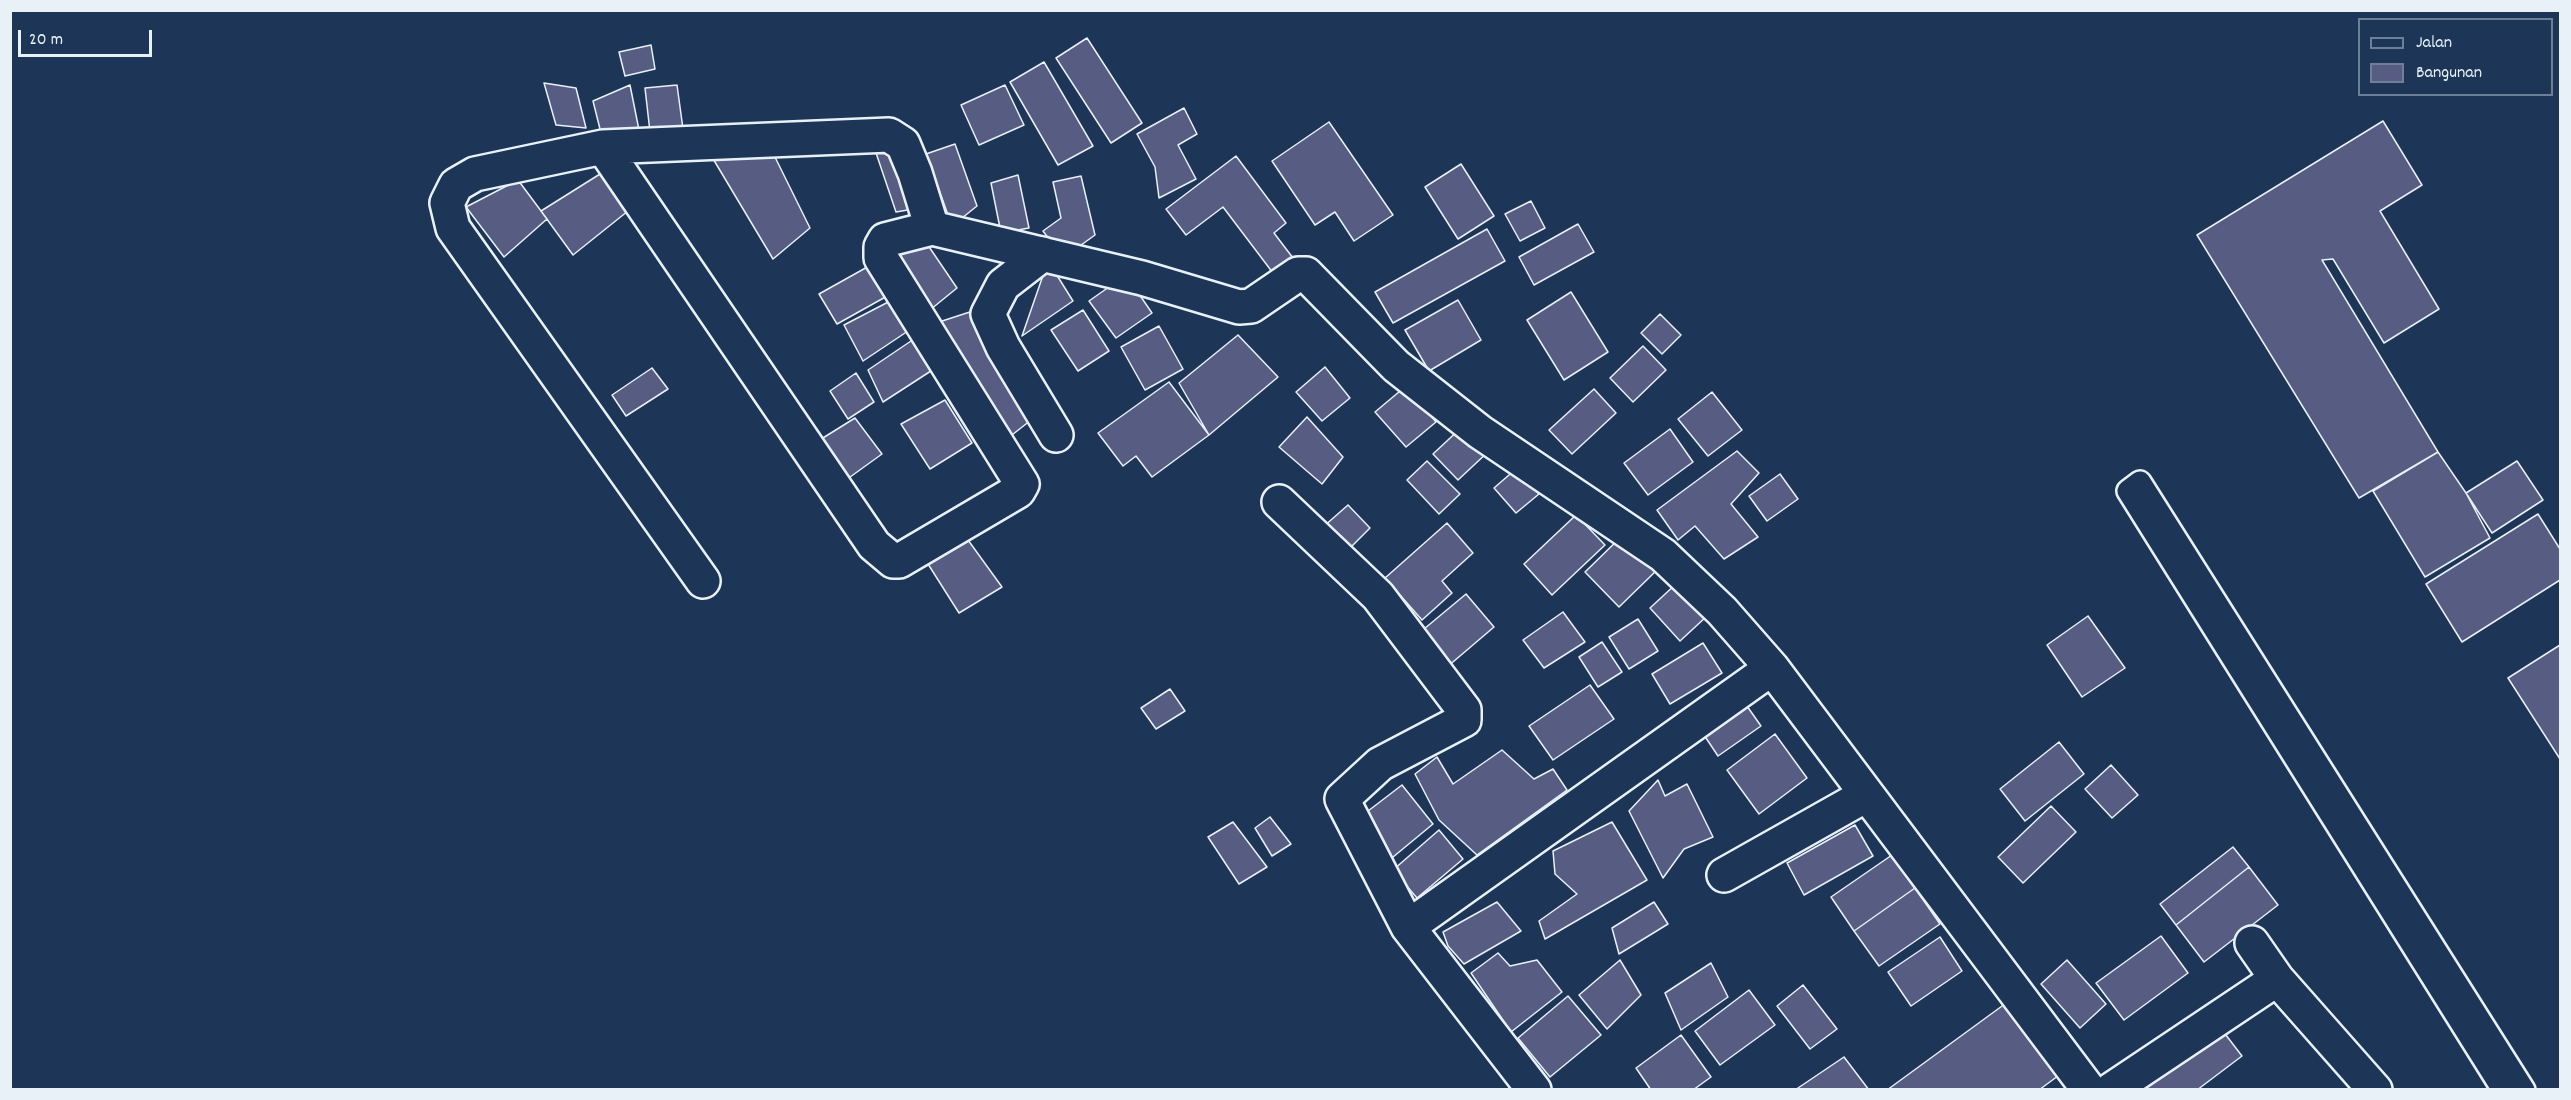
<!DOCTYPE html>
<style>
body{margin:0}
#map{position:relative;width:2571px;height:1100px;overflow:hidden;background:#1d3557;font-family:Dekko,sans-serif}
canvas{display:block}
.frame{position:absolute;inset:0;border:12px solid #e8f1f8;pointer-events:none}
.legend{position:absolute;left:2358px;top:18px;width:195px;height:78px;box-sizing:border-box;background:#1d3557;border:2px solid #6e8097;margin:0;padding:8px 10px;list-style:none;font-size:18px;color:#e8f1f8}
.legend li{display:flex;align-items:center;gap:12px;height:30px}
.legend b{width:30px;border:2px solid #6e8097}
.scale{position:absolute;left:18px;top:30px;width:134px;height:27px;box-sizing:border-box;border:3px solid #e8f1f8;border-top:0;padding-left:8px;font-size:18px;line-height:21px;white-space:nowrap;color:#e8f1f8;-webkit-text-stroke:4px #1d3557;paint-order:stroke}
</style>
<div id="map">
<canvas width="2571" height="1100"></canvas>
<div class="frame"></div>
<ul class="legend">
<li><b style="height:8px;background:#1d3557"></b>Jalan</li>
<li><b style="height:16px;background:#575d82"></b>Bangunan</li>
</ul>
<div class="scale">20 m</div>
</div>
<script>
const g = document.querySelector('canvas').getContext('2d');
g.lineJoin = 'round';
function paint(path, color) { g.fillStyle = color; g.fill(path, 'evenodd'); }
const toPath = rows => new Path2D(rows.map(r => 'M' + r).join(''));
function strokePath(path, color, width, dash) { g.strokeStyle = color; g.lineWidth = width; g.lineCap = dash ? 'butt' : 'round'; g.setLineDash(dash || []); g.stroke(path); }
const building = toPath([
 [1087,38,1142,123,1111,143,1056,58,1087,38],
 [651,45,655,69,625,76,619,52,651,45],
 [1044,62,1093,146,1058,165,1010,82,1044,62],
 [544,83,576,88,586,128,556,125,544,83],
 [630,85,639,130,603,141,593,101,630,85],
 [677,85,683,129,650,132,645,88,677,85],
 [1005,85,1024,125,979,145,961,105,1005,85],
 [1184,108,1197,134,1178,145,1196,179,1159,198,1155,167,1137,134,1184,108],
 [2383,121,2422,185,2380,211,2439,309,2384,343,2333,259,2322,260,2438,452,2359,498,2197,235,2383,121],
 [1329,122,1393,215,1354,241,1335,212,1315,225,1272,161,1329,122],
 [955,144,977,206,952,226,926,154,955,144],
 [902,146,925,207,896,212,874,147,902,146],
 [706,147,771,149,810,228,773,259,706,147],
 [1236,156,1286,223,1274,233,1293,258,1273,273,1223,207,1186,235,1166,209,1236,156],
 [1461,164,1494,216,1458,239,1425,187,1461,164],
 [600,174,628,211,573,255,541,211,600,174],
 [1018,175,1029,228,1001,233,991,183,1018,175],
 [1081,176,1095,235,1063,258,1043,231,1061,218,1053,182,1081,176],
 [518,180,547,219,504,257,466,207,518,180],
 [1531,201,1545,228,1520,241,1505,214,1531,201],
 [1578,224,1594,252,1534,285,1519,257,1578,224],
 [1487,229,1505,261,1393,323,1375,292,1487,229],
 [919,232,957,288,925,314,886,253,919,232],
 [878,261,889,295,837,324,819,294,878,261],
 [1048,261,1073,301,1022,336,1048,261],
 [1126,275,1152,313,1116,338,1089,301,1126,275],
 [1571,292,1608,352,1564,380,1527,320,1571,292],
 [894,299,911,329,863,361,844,325,894,299],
 [1458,300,1481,340,1429,371,1405,330,1458,300],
 [979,309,1040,413,1003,442,936,323,979,309],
 [1083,310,1109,351,1078,371,1051,330,1083,310],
 [1660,314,1681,335,1662,354,1641,333,1660,314],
 [1159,326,1183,369,1145,390,1121,347,1159,326],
 [1238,335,1278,377,1209,435,1179,383,1238,335],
 [914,339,934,369,883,402,868,370,914,339],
 [1643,346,1666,370,1633,402,1610,378,1643,346],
 [1325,367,1350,398,1322,421,1296,392,1325,367],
 [652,368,668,389,626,416,612,395,652,368],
 [856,373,874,402,848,419,830,391,856,373],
 [1169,382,1209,435,1152,477,1136,456,1123,466,1098,433,1169,382],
 [1406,386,1436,422,1406,447,1375,412,1406,386],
 [1594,389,1616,413,1572,454,1549,430,1594,389],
 [1712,392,1742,430,1708,456,1678,419,1712,392],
 [945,400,972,443,930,469,901,424,945,400],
 [1307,417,1343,457,1322,484,1279,447,1307,417],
 [855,418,882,454,839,485,810,446,855,418],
 [1464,425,1489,451,1458,480,1433,454,1464,425],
 [1670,429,1693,462,1648,495,1624,463,1670,429],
 [1737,451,1759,473,1731,504,1758,537,1724,559,1695,526,1678,540,1657,510,1737,451],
 [2438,452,2466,493,2490,538,2425,577,2373,491,2438,452],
 [1427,461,1460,494,1439,514,1407,480,1427,461],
 [2517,461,2543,500,2492,533,2466,493,2517,461],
 [1517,468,1539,494,1516,513,1494,488,1517,468],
 [1780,474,1798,499,1767,521,1749,496,1780,474],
 [1348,505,1370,528,1346,552,1323,527,1348,505],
 [2538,514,2560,549,2560,580,2462,642,2426,584,2538,514],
 [1576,515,1605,545,1552,595,1524,564,1576,515],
 [1447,523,1473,553,1442,581,1452,593,1422,620,1385,578,1447,523],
 [1624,534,1658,569,1619,607,1585,572,1624,534],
 [968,540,1002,587,959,613,928,564,968,540],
 [1677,583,1707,616,1680,641,1650,608,1677,583],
 [1466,594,1494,627,1440,673,1412,639,1466,594],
 [1563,612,1585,642,1544,668,1523,640,1563,612],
 [2088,616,2125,668,2082,697,2047,645,2088,616],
 [1638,619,1658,651,1629,669,1609,637,1638,619],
 [1602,642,1622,672,1598,687,1579,657,1602,642],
 [1703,643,1722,673,1670,704,1652,674,1703,643],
 [2560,645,2560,759,2508,678,2560,645],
 [1590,685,1614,719,1553,760,1529,726,1590,685],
 [1170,689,1185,711,1156,729,1141,708,1170,689],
 [1742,699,1761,726,1718,756,1700,729,1742,699],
 [1775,734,1807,778,1759,814,1727,770,1775,734],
 [2059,742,2084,774,2025,821,2000,789,2059,742],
 [1502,750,1534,779,1553,769,1567,790,1477,855,1439,820,1415,774,1437,757,1453,784,1502,750],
 [2111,765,2138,795,2112,818,2085,789,2111,765],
 [1658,780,1665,796,1687,784,1713,837,1684,849,1663,878,1629,811,1658,780],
 [1402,785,1433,824,1387,862,1355,821,1402,785],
 [2051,806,2076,832,2023,883,1998,857,2051,806],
 [1270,817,1291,844,1272,856,1255,828,1270,817],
 [1233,822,1267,867,1239,884,1208,837,1233,822],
 [1612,822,1647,880,1545,939,1539,921,1577,894,1555,874,1553,851,1612,822],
 [1855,825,1873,856,1804,895,1787,863,1855,825],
 [1439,830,1463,859,1417,898,1393,870,1439,830],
 [2233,847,2249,867,2176,925,2160,904,2233,847],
 [1892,855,1915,888,1854,931,1831,897,1892,855],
 [2249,867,2278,905,2204,962,2176,925,2249,867],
 [1915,888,1940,924,1879,966,1854,931,1915,888],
 [1497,902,1521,931,1464,964,1448,946,1443,932,1497,902],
 [1654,902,1668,924,1619,954,1612,928,1654,902],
 [2161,936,2188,973,2124,1020,2096,983,2161,936],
 [1940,937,1962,971,1911,1006,1888,972,1940,937],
 [1498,953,1510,966,1537,960,1562,992,1511,1032,1471,973,1498,953],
 [1620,960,1641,995,1607,1029,1579,995,1620,960],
 [2067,960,2106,1004,2080,1028,2041,984,2067,960],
 [1711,963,1728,997,1681,1030,1665,993,1711,963],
 [1803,985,1837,1029,1810,1049,1777,1006,1803,985],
 [1749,990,1775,1025,1720,1065,1695,1031,1749,990],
 [1568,996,1601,1035,1550,1077,1518,1038,1568,996],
 [2013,998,2066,1070,2039,1090,1887,1090,2013,998],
 [2219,1026,2242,1056,2197,1090,2142,1090,2139,1085,2219,1026],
 [1681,1035,1711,1077,1693,1090,1651,1090,1636,1068,1681,1035],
 [1844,1057,1869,1090,1795,1090,1844,1057]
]);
const service = toPath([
 [2503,1090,2128,491,2140,482,2524,1090]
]);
const minor = toPath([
 [603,147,874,545,893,561,899,561,1018,491,1022,484,881,258,881,247,885,240,932,228,1142,278,1239,307,1251,306,1298,274,1306,274,1396,366,1480,432,1663,555,1722,611,1772,668,2089,1090],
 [1043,254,1003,285,988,314,1003,347,1056,435],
 [1279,502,1378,596,1464,710,1464,720,1380,764,1342,799,1408,927,1534,1090],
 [703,581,453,228,447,203,456,185,475,174,603,147,889,135,903,144,915,173,932,228],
 [1724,875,1866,795],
 [1408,927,1772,668],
 [2252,943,2277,979,2375,1090],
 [2111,1090,2277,979]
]);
paint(building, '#575d82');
strokePath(building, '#e8f1f8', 1.5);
strokePath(service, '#e8f1f8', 26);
strokePath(minor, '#e8f1f8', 38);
strokePath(service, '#1d3557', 21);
strokePath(minor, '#1d3557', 33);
</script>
